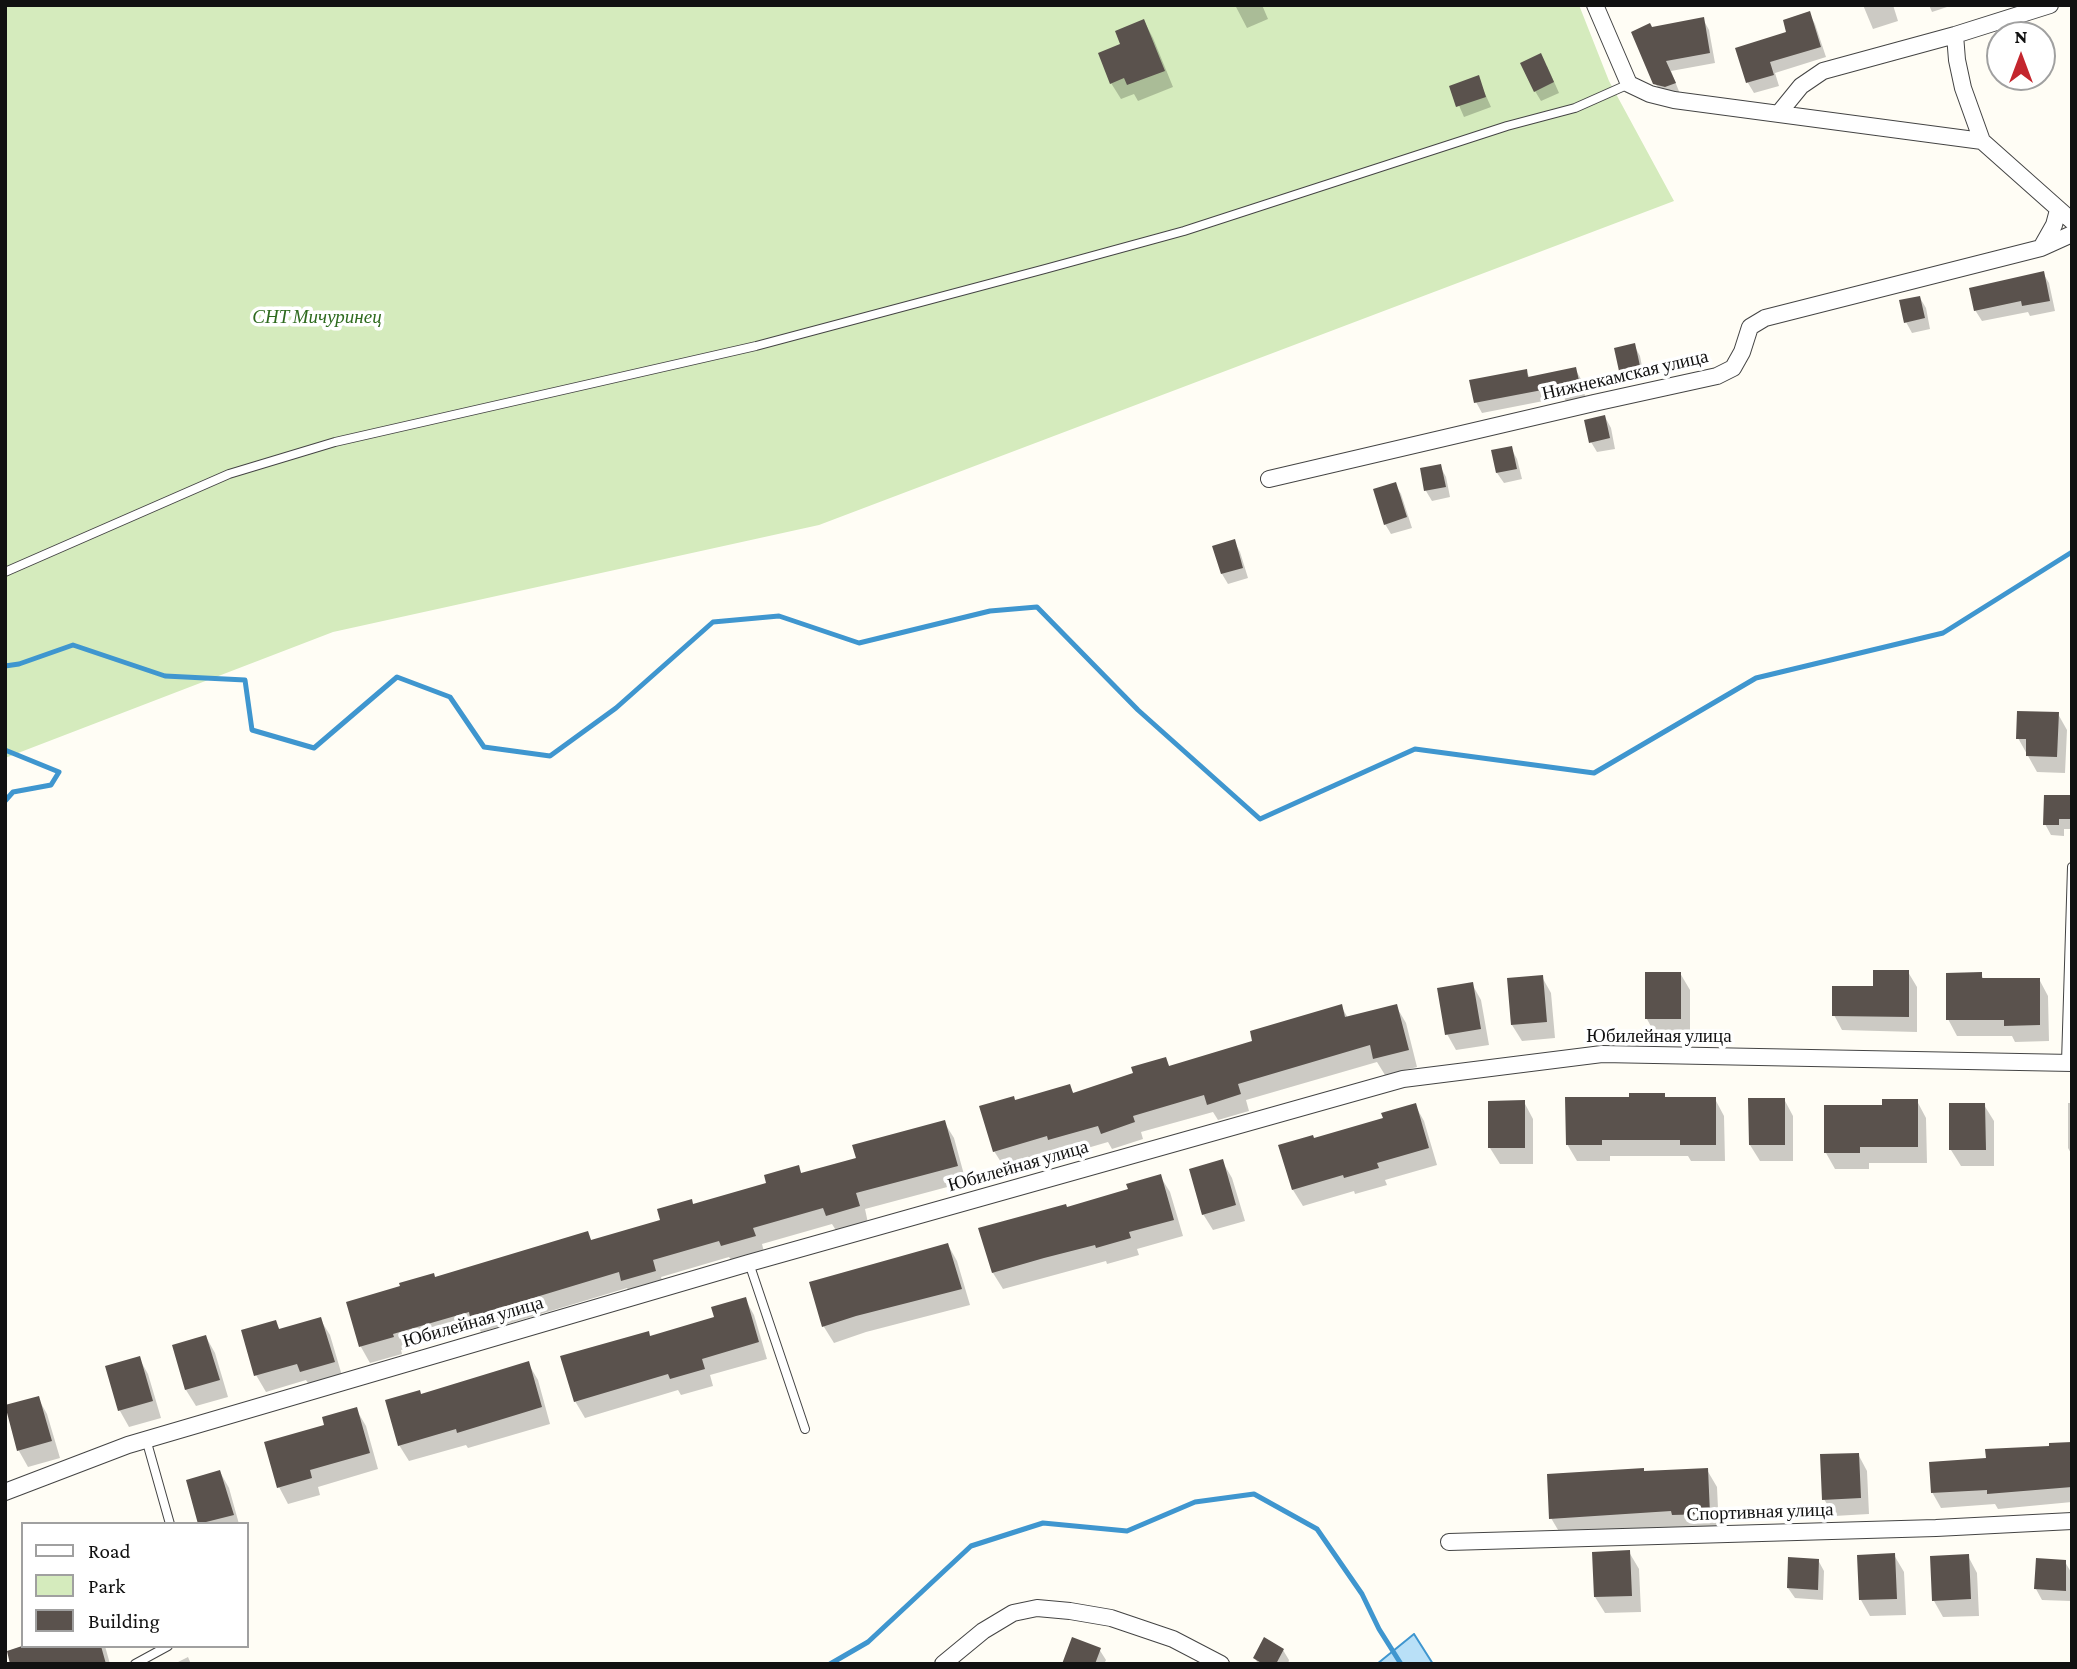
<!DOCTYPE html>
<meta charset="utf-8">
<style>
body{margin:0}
#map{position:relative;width:2077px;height:1669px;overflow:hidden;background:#fffdf5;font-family:"Crimson Pro",serif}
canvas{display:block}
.frame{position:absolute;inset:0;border:7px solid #111;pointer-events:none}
.legend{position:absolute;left:21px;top:1522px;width:228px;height:126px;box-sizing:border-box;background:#fff;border:2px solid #a0a0a0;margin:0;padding:9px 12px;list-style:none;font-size:21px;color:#111}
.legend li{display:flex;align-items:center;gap:14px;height:35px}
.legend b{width:35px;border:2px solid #a0a0a0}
.north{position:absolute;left:1986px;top:21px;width:70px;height:70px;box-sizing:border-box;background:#fff;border:2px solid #a0a0a0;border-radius:50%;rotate:0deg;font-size:19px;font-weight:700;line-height:28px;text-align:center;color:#111}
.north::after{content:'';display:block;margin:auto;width:24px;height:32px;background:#c4262e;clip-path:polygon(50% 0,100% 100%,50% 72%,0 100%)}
</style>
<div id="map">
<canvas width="2077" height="1669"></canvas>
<div class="frame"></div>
<ul class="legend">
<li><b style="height:9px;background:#fff"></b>Road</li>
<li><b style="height:19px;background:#d5ebbd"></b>Park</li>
<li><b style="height:19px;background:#5a524d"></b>Building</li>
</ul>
<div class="north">N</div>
</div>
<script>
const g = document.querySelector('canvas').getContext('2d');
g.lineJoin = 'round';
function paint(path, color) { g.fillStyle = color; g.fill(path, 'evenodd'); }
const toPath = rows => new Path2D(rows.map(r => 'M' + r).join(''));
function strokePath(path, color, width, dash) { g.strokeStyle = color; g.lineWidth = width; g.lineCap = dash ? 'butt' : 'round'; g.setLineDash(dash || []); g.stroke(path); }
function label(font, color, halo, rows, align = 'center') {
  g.font = font + ' "Crimson Pro",serif'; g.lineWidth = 7; g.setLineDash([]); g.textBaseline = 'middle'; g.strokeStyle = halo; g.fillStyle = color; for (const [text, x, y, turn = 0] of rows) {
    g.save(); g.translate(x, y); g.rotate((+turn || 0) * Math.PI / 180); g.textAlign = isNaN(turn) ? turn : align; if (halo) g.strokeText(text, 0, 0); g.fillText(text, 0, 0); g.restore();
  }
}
const green = toPath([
 [5,5,1579,5,1609,81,1674,201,819,525,333,632,5,758]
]);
const water = toPath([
 [1414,1634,1433,1664,1377,1664,1414,1634]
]);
const shadow = toPath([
 [1235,5,1262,5,1268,19,1247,28],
 [1863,5,1893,5,1898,21,1873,29],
 [1929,5,1953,5,1932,12],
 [1809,13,1815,24,1826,57,1775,73,1779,86,1754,93,1748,83,1738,49,1789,33],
 [1703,19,1709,30,1715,63,1671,71,1680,94,1662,94,1655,83,1651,28],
 [1144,21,1153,38,1173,87,1138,101,1134,94,1121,99,1111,83,1122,45],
 [1547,66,1559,93,1541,101,1535,91],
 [1478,78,1491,107,1464,117,1451,87],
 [2043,273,2049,283,2055,311,2030,316,2028,312,1982,321,1975,310],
 [1920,298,1926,308,1930,329,1912,333,1906,322],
 [1634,345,1640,356,1644,377,1626,380,1620,370],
 [1575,369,1581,379,1586,400,1567,404,1564,397,1482,413,1476,402,1526,371,1530,378],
 [1605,417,1611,428,1615,449,1597,452,1591,442],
 [1511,448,1517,459,1522,479,1504,483,1497,473,1493,452],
 [1440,466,1446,477,1450,497,1432,501,1426,491,1422,470],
 [1395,484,1401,494,1412,528,1391,534,1385,524],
 [1234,541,1240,552,1248,578,1228,584,1222,574],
 [2058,714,2067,730,2065,773,2037,772,2018,738],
 [2072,797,2072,829,2064,829,2064,836,2051,835,2045,824],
 [1908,972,1917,987,1917,1032,1842,1030,1834,1015,1875,988],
 [1680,973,1690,990,1690,1035,1656,1036,1647,1019,1646,974],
 [1981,974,1984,980,2039,979,2048,996,2049,1041,2015,1042,2012,1036,1957,1036,1948,1019],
 [1542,977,1551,993,1555,1038,1522,1041,1512,1025],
 [1472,984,1481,1000,1489,1045,1456,1050,1447,1034],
 [1341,1006,1348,1018,1396,1006,1406,1023,1417,1067,1385,1075,1377,1062,1246,1100,1249,1111,1218,1120,1213,1112,1141,1132,1143,1139,1112,1149,1108,1142,1060,1156,1058,1152,1004,1167,994,1151,1016,1102,1069,1086,1074,1094,1135,1074,1165,1059,1170,1068,1255,1042],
 [1664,1095,1666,1099,1715,1099,1724,1116,1725,1161,1691,1161,1688,1156,1610,1156,1610,1161,1577,1161,1567,1144,1630,1099],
 [1784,1099,1793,1116,1793,1161,1760,1161,1750,1145],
 [1917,1101,1926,1118,1927,1163,1869,1163,1869,1169,1835,1169,1826,1153,1883,1107],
 [1524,1102,1533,1119,1533,1164,1500,1164,1490,1148],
 [2068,1103,2072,1103,2072,1155,2068,1148],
 [1415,1105,1424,1121,1437,1165,1385,1180,1387,1185,1355,1194,1354,1191,1303,1206,1293,1190,1314,1140,1385,1119],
 [1984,1105,1994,1121,1994,1166,1961,1166,1951,1150],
 [944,1122,954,1138,966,1182,865,1209,868,1223,837,1232,832,1224,762,1244,764,1252,732,1261,729,1257,661,1277,664,1287,632,1296,627,1288,481,1332,479,1328,401,1350,402,1354,370,1363,361,1347,348,1303,587,1233,592,1242,662,1221,694,1206,768,1184,798,1167,802,1175,858,1159],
 [1222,1161,1232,1178,1245,1221,1213,1230,1203,1214],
 [1160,1176,1170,1192,1183,1236,1137,1249,1139,1255,1107,1264,1106,1261,1003,1289,993,1273,981,1229,1067,1209,1130,1191],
 [948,1245,957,1261,970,1305,866,1332,834,1343,824,1327,812,1283],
 [745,1299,754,1315,767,1359,710,1375,713,1386,681,1395,678,1390,585,1418,575,1401,651,1337,716,1319],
 [320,1319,330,1335,343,1379,311,1388,306,1380,266,1392,256,1375,243,1332,275,1322,280,1330],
 [206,1337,215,1353,228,1397,196,1406,186,1390,174,1346],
 [139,1358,148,1374,161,1418,129,1427,120,1411,107,1367],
 [528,1363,538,1380,550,1424,468,1448,466,1445,409,1461,399,1445],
 [38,1398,47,1414,60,1458,28,1467,19,1451,6,1407],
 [356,1409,366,1426,378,1469,318,1487,320,1495,288,1504,279,1487,326,1426],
 [2072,1444,2072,1502,1998,1509,1995,1504,1941,1508,1932,1492,1988,1460],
 [1858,1454,1867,1471,1869,1514,1834,1516,1824,1499],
 [1643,1469,1645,1473,1707,1470,1717,1487,1719,1530,1561,1535,1551,1518],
 [220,1472,229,1488,239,1524,200,1524,188,1481],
 [1629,1552,1639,1569,1641,1612,1605,1613,1595,1597],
 [1894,1555,1904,1572,1906,1615,1870,1616,1861,1600],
 [1968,1556,1977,1573,1979,1616,1943,1617,1934,1601],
 [1818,1560,1824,1571,1823,1600,1795,1598,1788,1588],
 [2065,1562,2071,1572,2071,1601,2042,1600,2036,1589],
 [28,1646,105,1646,110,1664,12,1664],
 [1099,1649,1106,1660,1104,1664,1064,1664],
 [1283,1650,1289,1660,1288,1664,1258,1664,1255,1658],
 [188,1657,191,1664,174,1664]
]);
const stream = toPath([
 [5,666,19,664,73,645,165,676,245,680,252,730,314,748,397,677,450,697,484,747,550,756,616,708,713,622,779,616,859,643,990,611,1037,607,1138,710,1260,819,1415,749,1594,773,1756,678,1943,633,2072,552],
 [5,750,59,772,51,785,13,792,5,801],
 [830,1664,868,1642,971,1546,1043,1523,1127,1531,1195,1502,1254,1494,1317,1529,1362,1594,1379,1629,1401,1664]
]);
const building = toPath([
 [1810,11,1821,47,1770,62,1774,75,1746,83,1735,48,1786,32,1783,20],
 [1704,17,1710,53,1666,61,1676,83,1665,87,1653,84,1631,32,1650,23,1652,27],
 [1144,19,1165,71,1127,85,1124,78,1110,84,1098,53,1120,44,1115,31],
 [1541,53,1554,82,1534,92,1520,63],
 [1479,75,1486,97,1456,107,1449,86],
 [2044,271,2050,301,2022,306,2021,301,1974,311,1969,288],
 [1920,296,1925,318,1904,323,1899,300],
 [1635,343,1640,366,1619,371,1614,348],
 [1576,367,1581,390,1560,394,1558,387,1474,403,1469,380,1527,369,1528,377],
 [1605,415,1610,438,1589,443,1584,420],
 [1512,446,1517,469,1496,473,1491,450],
 [1441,464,1446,487,1424,491,1420,468],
 [1396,482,1407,517,1384,525,1373,489],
 [1235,539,1243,568,1221,574,1212,546],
 [2017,711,2059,712,2057,757,2026,756,2026,739,2016,739],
 [2044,795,2072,795,2072,819,2059,819,2059,825,2043,825],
 [1873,970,1909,970,1909,1017,1832,1016,1832,986,1873,986],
 [1645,972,1681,972,1681,1019,1645,1019],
 [1982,972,1982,978,2040,978,2040,1025,2004,1026,2004,1020,1946,1020,1946,973],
 [1543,975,1547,1022,1511,1025,1507,978],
 [1473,982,1481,1029,1445,1035,1437,988],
 [1342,1004,1345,1017,1397,1004,1409,1050,1373,1059,1370,1045,1238,1084,1241,1094,1207,1105,1204,1095,1133,1116,1135,1122,1101,1134,1098,1126,1048,1140,1047,1136,993,1152,979,1106,1014,1096,1015,1100,1070,1084,1073,1093,1133,1073,1131,1067,1166,1057,1169,1066,1252,1041,1250,1031],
 [1629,1093,1665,1093,1665,1097,1716,1097,1716,1145,1680,1145,1680,1140,1602,1140,1602,1145,1566,1145,1565,1097,1629,1097],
 [1748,1098,1785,1098,1785,1145,1749,1145],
 [1882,1099,1918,1099,1918,1147,1860,1147,1860,1153,1824,1153,1824,1105,1882,1105],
 [1525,1100,1525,1148,1488,1148,1488,1101],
 [1416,1103,1429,1148,1377,1163,1379,1168,1344,1178,1343,1175,1292,1190,1278,1145,1313,1135,1314,1138,1383,1118,1381,1113],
 [1949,1103,1985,1103,1986,1150,1949,1150],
 [945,1120,958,1166,856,1193,860,1206,826,1216,823,1208,753,1228,756,1236,721,1246,719,1241,653,1260,656,1271,621,1281,619,1272,470,1317,469,1312,393,1334,394,1337,359,1347,346,1302,400,1286,399,1283,434,1273,435,1277,588,1231,591,1240,660,1220,657,1209,692,1199,693,1204,766,1183,764,1175,799,1165,801,1173,856,1158,852,1145],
 [1223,1159,1236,1205,1202,1215,1189,1169],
 [1161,1174,1174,1220,1129,1232,1131,1238,1096,1248,1095,1245,1044,1258,992,1273,978,1228,1066,1204,1067,1207,1128,1189,1126,1184],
 [948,1243,962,1289,856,1316,822,1327,809,1282],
 [746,1297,759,1342,702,1359,705,1369,670,1379,668,1374,574,1402,560,1356,649,1331,650,1336,714,1317,711,1307],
 [321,1317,335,1362,300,1372,297,1364,254,1376,241,1330,276,1320,279,1329],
 [206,1335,220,1380,185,1390,172,1345],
 [140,1356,153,1401,118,1411,105,1366],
 [529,1361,542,1407,457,1433,456,1429,398,1446,385,1400,420,1390,421,1394],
 [39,1396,52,1441,17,1451,5,1405],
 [357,1407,370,1453,310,1470,312,1478,277,1488,264,1442,324,1425,322,1417],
 [2072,1442,2072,1487,1987,1494,1987,1490,1931,1493,1929,1462,1986,1458,1985,1449,2049,1446,2049,1443],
 [1859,1453,1861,1498,1822,1500,1820,1454],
 [1644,1468,1644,1471,1708,1468,1710,1514,1672,1515,1671,1511,1549,1519,1547,1474],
 [220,1470,234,1515,198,1524,186,1480],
 [1630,1550,1632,1596,1594,1597,1592,1552],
 [1895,1553,1897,1599,1859,1600,1857,1555],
 [1969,1554,1971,1599,1932,1601,1930,1556],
 [1788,1557,1819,1559,1818,1590,1787,1588],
 [2036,1558,2066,1560,2066,1591,2034,1589],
 [1072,1637,1101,1648,1095,1664,1062,1664],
 [1264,1637,1284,1649,1276,1664,1263,1664,1253,1658],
 [22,1646,101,1646,106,1664,10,1664,7,1651]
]);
const lane = toPath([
 [5,572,229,474,335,442,756,346,1045,269,1184,231,1507,126,1575,108,1629,84],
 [2066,1062,2072,867],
 [749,1263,805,1429],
 [146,1439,170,1524],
 [135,1664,168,1646]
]);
const street = toPath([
 [1595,5,1629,84,1650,94,1674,100,1982,141],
 [1955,35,1957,60,1963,88,1982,141],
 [1779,113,1801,86,1823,71,1955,35,2050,5],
 [1982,141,2072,221],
 [2041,248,2054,225,2058,210],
 [1269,479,1594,403,1717,376,1733,368,1742,352,1750,327,1765,318,2041,248,2072,234],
 [5,1492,128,1445,749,1263,1403,1079,1602,1054,2072,1063],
 [1449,1542,1936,1528,2072,1521],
 [943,1664,983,1631,1013,1613,1037,1608,1070,1611,1111,1618,1173,1639,1221,1664]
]);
const parkNames = [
 ["СНТ Мичуринец",317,317]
];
const streetNames = [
 ["Нижнекамская улица",1625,375,-13],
 ["Юбилейная улица",1659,1036],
 ["Юбилейная улица",1018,1166,-16],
 ["Юбилейная улица",473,1322,-16],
 ["Спортивная улица",1760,1512,-2]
];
paint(green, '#d5ebbd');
paint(water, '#b9e0f7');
strokePath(water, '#3f96cf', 2);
paint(shadow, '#0003');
strokePath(stream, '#3f96cf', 5);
paint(building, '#5a524d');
strokePath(lane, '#444', 10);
strokePath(street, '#444', 18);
strokePath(lane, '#fff', 8);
strokePath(street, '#fff', 16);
label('italic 19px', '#2f6b1f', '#fff', parkNames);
label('19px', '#111', '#fff', streetNames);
</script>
